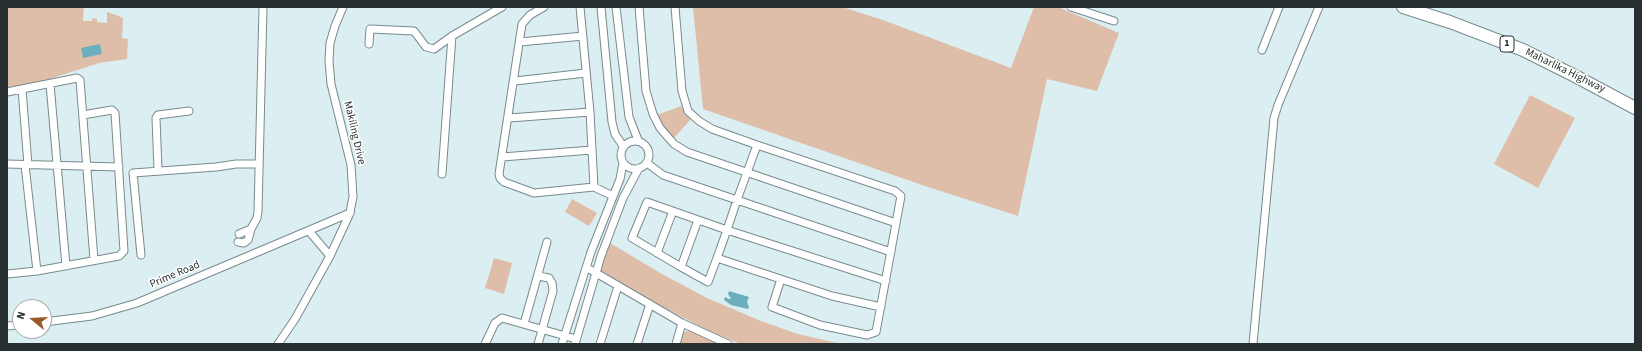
<!DOCTYPE html>
<style>
body{margin:0}
#map{position:relative;width:1642px;height:351px;overflow:hidden;background:#dbeff3;font-family:"Source Sans 3",sans-serif}
canvas{display:block}
.frame{position:absolute;inset:0;border:8px solid #272f30;pointer-events:none}
.north{position:absolute;left:12px;top:299px;width:40px;height:40px;box-sizing:border-box;background:#fff;border:1px solid #a9acac;border-radius:50%;rotate:288deg;font-size:11px;font-weight:700;line-height:16px;text-align:center;color:#272f30}
.north::after{content:'';display:block;margin:auto;width:14px;height:18px;background:#9b5727;clip-path:polygon(50% 0,100% 100%,50% 72%,0 100%)}
</style>
<div id="map">
<canvas width="1642" height="351"></canvas>
<div class="frame"></div>
<div class="north">N</div>
</div>
<script>
const g = document.querySelector('canvas').getContext('2d');
g.lineJoin = 'round';
function paint(path, color) { g.fillStyle = color; g.fill(path, 'evenodd'); }
const toPath = rows => new Path2D(rows.map(r => 'M' + r).join(''));
function strokePath(path, color, width, dash) { g.strokeStyle = color; g.lineWidth = width; g.lineCap = dash ? 'butt' : 'round'; g.setLineDash(dash || []); g.stroke(path); }
function label(font, color, halo, rows, align = 'center') {
  g.font = font + ' "Source Sans 3",sans-serif'; g.lineWidth = 3; g.setLineDash([]); g.textBaseline = 'middle'; g.strokeStyle = halo; g.fillStyle = color; for (const [text, x, y, turn = 0] of rows) {
    g.save(); g.translate(x, y); g.rotate((+turn || 0) * Math.PI / 180); g.textAlign = isNaN(turn) ? turn : align; if (halo) g.strokeText(text, 0, 0); g.fillText(text, 0, 0); g.restore();
  }
}
const green = toPath([
 [7,7,84,7,83,21,92,21,92,18,97,19,97,22,107,23,107,12,116,15,123,18,122,38,128,39,127,59,99,63,25,87,7,89],
 [693,7,842,7,883,20,1011,68,1034,7,1058,7,1119,33,1097,91,1047,79,1018,216,922,185,703,109],
 [1530,95,1575,118,1538,188,1494,164],
 [681,106,686,115,691,119,674,138,663,125,657,115],
 [572,199,597,213,589,226,565,212],
 [610,243,662,274,707,298,761,321,798,334,842,344,741,344,709,331,648,299,598,270],
 [494,258,512,263,504,294,485,288],
 [686,331,689,331,720,344,679,344,682,334]
]);
const water = toPath([
 [100,44,102,54,83,58,81,48],
 [729,291,749,297,747,302,749,307,748,309,731,305,724,300,725,297,729,299,731,299,728,294]
]);
const minor = toPath([
 [544,7,530,15,522,24,499,174,500,178,504,182,534,193,594,187,613,196],
 [580,7,590,112,594,187],
 [601,7,612,122,615,134,623,146],
 [616,7,629,117,638,140],
 [639,7,646,91,653,114,660,128,674,144,687,152,896,223],
 [675,7,682,91,688,111,699,121,712,129,757,145,895,191,901,196,876,332,867,335,820,325,772,307,781,279],
 [1071,7,1114,21],
 [520,42,583,36],
 [369,44,370,29,414,31,426,47,434,49,452,36,502,7],
 [1262,50,1279,7],
 [515,81,586,73],
 [50,84,66,266],
 [22,89,28,165],
 [7,92,77,78,80,80,94,260],
 [509,118,590,112],
 '621 155a14 14 0 1 1 28 0a14 14 0 1 1-28 0Z',
 [757,145,737,200,727,230,717,258,708,282,681,267,632,238,647,202,727,230,886,281],
 [502,157,592,150],
 [647,163,663,175,891,252],
 [7,164,119,167],
 [25,165,37,271],
 [158,170,156,118,158,115,189,111],
 [442,174,452,36],
 [309,231,330,256],
 [239,234,251,229,257,218,258,212,263,7],
 [238,242,244,243,248,240,251,229],
 [657,253,673,211],
 [141,255,133,173,216,167,236,164,259,164],
 [717,258,832,296,881,307],
 [681,267,698,220],
 [591,270,682,323,728,344],
 [7,274,37,271,119,256,124,251,115,113,112,110,83,115],
 [538,276,549,278,552,283,553,291,538,344],
 [44,322,92,316,137,303,350,213],
 [524,324,547,242],
 [7,326,20,325],
 [278,344,295,319,330,256,350,213,351,207,353,197,351,165,331,84,329,61,330,43,335,26,343,7],
 [485,344,495,323,502,318,576,339],
 [562,344,591,252,620,179,623,163],
 [575,344,601,256,623,198,639,168],
 [600,344,618,286],
 [637,344,650,304],
 [676,344,682,323],
 [1253,344,1274,118,1278,105,1319,7]
]);
const trunk = toPath([
 [1403,7,1450,22,1523,50,1577,77,1635,108]
]);
const shields = [
 [1507,44,14]
];
const shieldNames = [
 ["1",1507,44]
];
const streetNames = [
 ["Maharlika Highway",1565,71,26],
 ["Makiling Drive",354,133,77],
 ["Prime Road",175,275,-23]
];
paint(green, '#dfbea9');
paint(water, '#6bafbd');
strokePath(minor, '#788a8e', 9);
strokePath(trunk, '#788a8e', 14);
strokePath(minor, '#fff', 7);
strokePath(trunk, '#fff', 12);
for (const [x, y, w] of shields) { const box = new Path2D(); box.roundRect(x - w / 2, y - 8, w, 16, 3); g.fillStyle = '#fff'; g.fill(box); strokePath(box, '#272f30', 1); }
label('bold 10px', '#272f30', null, shieldNames);
label('11px', '#272f30', '#fff', streetNames);
</script>
